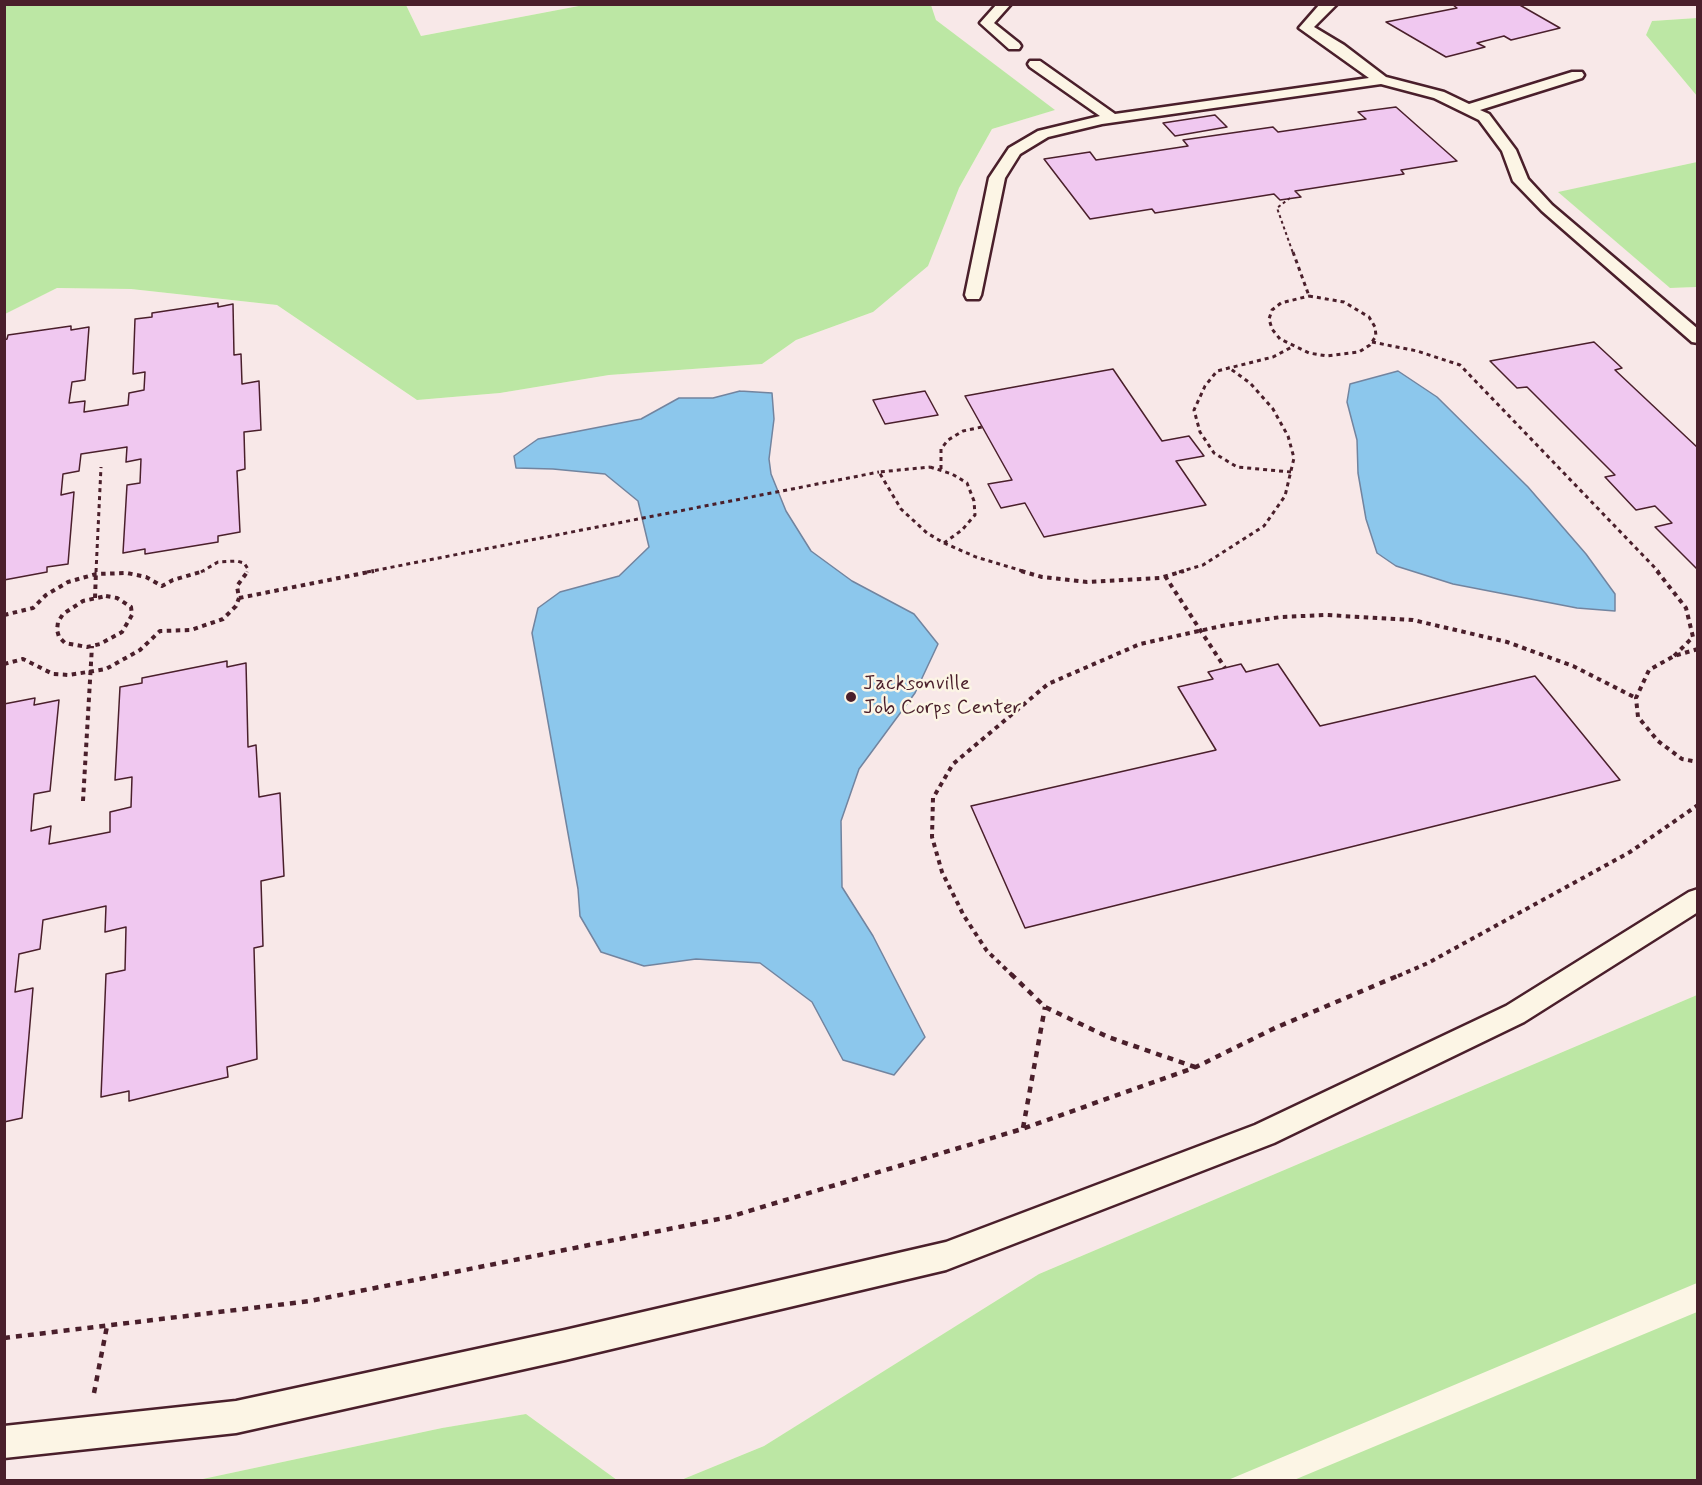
<!DOCTYPE html>
<style>
body{margin:0}
#map{position:relative;width:1702px;height:1485px;overflow:hidden;background:#fcf5e5;font-family:Mynerve,sans-serif}
canvas{display:block}
.frame{position:absolute;inset:0;border:6px solid #4a1f2b;pointer-events:none}
</style>
<div id="map">
<canvas width="1702" height="1485"></canvas>
<div class="frame"></div>
</div>
<script>
const g = document.querySelector('canvas').getContext('2d');
g.lineJoin = 'round';
function paint(path, color) { g.fillStyle = color; g.fill(path, 'evenodd'); }
const toPath = rows => new Path2D(rows.map(r => 'M' + r).join(''));
function strokePath(path, color, width, dash) { g.strokeStyle = color; g.lineWidth = width; g.lineCap = dash ? 'butt' : 'round'; g.setLineDash(dash || []); g.stroke(path); }
function label(font, color, halo, rows, align = 'center') {
  g.font = font + ' Mynerve,sans-serif'; g.lineWidth = 5; g.setLineDash([]); g.textBaseline = 'middle'; g.strokeStyle = halo; g.fillStyle = color; for (const [text, x, y, turn = 0] of rows) {
    g.save(); g.translate(x, y); g.rotate((+turn || 0) * Math.PI / 180); g.textAlign = isNaN(turn) ? turn : align; if (halo) g.strokeText(text, 0, 0); g.fillText(text, 0, 0); g.restore();
  }
}
const built = toPath([
 [406,5,584,5,421,36],
 [931,5,1697,5,1697,18,1652,21,1646,35,1697,96,1697,162,1559,192,1670,288,1697,287,1697,995,1039,1274,764,1446,681,1480,617,1480,526,1414,442,1428,198,1480,5,1480,4,314,57,288,131,289,277,305,417,400,500,393,609,375,762,364,796,340,873,312,959,188,992,129,1054,110,936,20]
]);
const green = toPath([
 [4,5,406,5,421,36,584,5,931,5,936,20,1055,110,992,129,959,188,928,266,873,312,796,340,762,364,609,375,500,393,417,400,277,305,131,289,57,288,5,314],
 [1697,18,1698,18,1697,96,1646,35,1652,21],
 [1697,162,1697,287,1670,288,1558,192],
 [1697,995,1697,1283,1228,1480,681,1480,764,1446,1039,1274],
 [1697,1312,1697,1480,1294,1480],
 [526,1414,617,1480,198,1480,442,1428]
]);
const water = toPath([
 [1398,371,1437,397,1528,487,1586,554,1615,594,1615,611,1577,608,1453,584,1396,566,1377,553,1366,519,1358,473,1357,440,1347,402,1350,384,1398,371],
 [740,391,772,393,774,419,769,459,771,474,786,511,811,551,852,581,914,614,938,644,915,693,859,769,841,821,842,887,873,936,925,1037,894,1075,843,1060,812,1002,760,963,696,959,644,966,601,952,580,916,578,889,532,633,538,608,560,592,619,576,649,547,638,501,605,474,553,469,516,468,514,456,538,439,641,419,679,398,713,398,740,391]
]);
const building = toPath([
 [1456,4,1518,4,1560,28,1511,40,1504,36,1477,43,1485,47,1446,57,1386,22,1457,8,1453,5,1456,4],
 [1396,107,1457,161,1401,170,1404,174,1295,191,1301,197,1280,200,1274,194,1155,213,1152,209,1090,219,1044,159,1090,152,1096,160,1188,146,1183,140,1273,127,1278,132,1366,119,1358,112,1396,107],
 [1215,115,1227,127,1175,136,1163,123,1215,115],
 [218,303,218,307,233,304,234,355,241,354,242,384,259,381,261,430,244,432,245,469,237,471,240,532,218,536,218,542,145,554,145,549,123,553,127,485,140,483,141,459,126,462,127,447,81,454,79,471,63,474,61,495,74,492,68,564,47,567,47,572,4,580,4,340,7,339,8,335,71,326,71,330,89,327,85,380,72,382,69,403,85,401,84,412,128,405,129,393,144,390,145,372,133,374,135,319,152,317,152,313,218,303],
 [1594,342,1622,368,1615,370,1698,448,1698,570,1655,527,1672,523,1655,506,1636,510,1605,477,1615,475,1527,387,1517,388,1490,361,1594,342],
 [1113,369,1162,441,1189,436,1204,456,1176,461,1206,505,1044,537,1025,503,1001,508,988,484,1012,480,965,396,1113,369],
 [925,391,938,415,885,424,873,400,925,391],
 [227,661,227,667,246,663,248,747,256,745,259,797,280,793,284,876,261,881,263,946,254,948,257,1059,227,1067,228,1077,129,1101,129,1091,101,1097,106,974,125,970,126,927,105,932,106,906,43,920,40,949,19,954,15,992,33,988,22,1118,4,1122,4,704,35,698,34,705,59,700,50,791,34,794,31,831,51,826,49,844,110,832,110,812,131,807,132,777,115,780,120,687,142,683,142,678,227,661],
 [1241,664,1246,672,1278,664,1320,726,1535,676,1620,780,1025,928,971,806,1216,750,1178,687,1213,679,1208,672,1241,664]
]);
const pathFar3 = toPath([
 [1290,198,1277,208,1293,253]
]);
const pathFar2 = toPath([
 [1293,252,1309,296],
 [1309,296,1344,302,1369,317,1375,327,1376,336,1370,345,1359,352,1327,356,1309,353,1280,339,1272,329,1269,319,1272,310,1281,303,1309,296],
 [1372,342,1417,351,1460,365,1659,572],
 [930,467,952,474,967,483,974,501,975,515,962,530,944,543,927,533,901,509,879,472,930,467],
 [941,469,941,449,948,440,963,431,982,427],
 [1291,472,1237,467,1214,453,1200,432,1194,410,1205,386,1217,371,1273,357,1292,347],
 [944,543,976,557,1026,572],
 [96,572,101,467],
 [201,572,218,562,237,561,244,563,248,569,247,572],
 [367,572,879,472],
 [1179,572,1203,565,1264,526,1285,496,1294,458,1288,436,1273,409,1250,383,1228,367]
]);
const pathFar1 = toPath([
 [1021,571,1042,577,1087,582,1160,578,1184,571],
 [1657,571,1686,608,1693,637,1674,656],
 [1165,576,1225,668],
 [106,596,117,598,131,607,132,615,122,632,100,644,87,647,65,643,59,637,57,630,58,622,63,614,83,601,106,596],
 [95,598,96,571],
 [239,598,374,571],
 [4,615,33,608,46,595,68,582,96,574,127,573,146,577,162,586,173,580,204,571],
 [1698,649,1674,656,1649,670,1636,698,1638,717,1658,741,1682,759,1698,762],
 [4,664,23,659,53,674,69,675,106,669,140,650,160,631,191,630,223,619,236,606,239,598,237,586,248,571],
 [83,801,92,646],
 [1013,976,987,951,964,916,942,872,932,837,933,798,953,764,1048,684,1140,644,1226,625,1281,617,1326,615,1413,620,1507,642,1573,666,1636,698],
 [1398,976,1428,963,1630,852,1698,805]
]);
const path = toPath([
 [1011,974,1045,1007,1108,1037,1195,1067],
 [1023,1128,1045,1007],
 [4,1338,310,1301,729,1217,1022,1129,1196,1067,1275,1028,1402,974],
 [94,1393,107,1326]
]);
const lane = toPath([
 [997,4,1011,4,994,23,1019,43,1021,46,1019,49,1009,49,980,23,997,4],
 [1320,4,1337,4,1314,27,1344,45,1386,77,1444,92,1469,104,1572,72,1582,72,1584,75,1582,78,1480,110,1489,114,1516,150,1528,179,1552,205,1698,329,1698,343,1692,342,1542,211,1513,181,1502,151,1479,120,1434,98,1381,84,1102,124,1048,137,1020,154,1005,178,981,295,979,299,967,299,965,295,989,178,1009,148,1038,131,1100,116,1030,67,1028,64,1030,61,1040,61,1115,114,1369,78,1299,28,1320,4],
 [1698,889,1698,912,1524,1022,1274,1143,946,1270,565,1360,236,1433,4,1458,4,1426,236,1401,565,1330,946,1242,1255,1125,1506,1006,1689,892,1698,889]
]);
const markers = [
 [851,697,6,"#4a1f2b"]
];
const poiNames = [
 ["Jacksonville",863,685],
 ["Job Corps Center",863,709]
];
paint(built, '#f8e8e8');
paint(green, '#bce7a4');
paint(water, '#8cc7ec');
strokePath(water, '#72849f', 1.5);
paint(building, '#f0c8f0');
strokePath(building, '#4a1f2b', 1.5);
strokePath(lane, '#4a1f2b', 5);
strokePath(pathFar3, '#4a1f2b', 2, [3, 3]);
strokePath(pathFar2, '#4a1f2b', 3, [4, 4]);
strokePath(pathFar1, '#4a1f2b', 4, [4.5, 4.5]);
strokePath(path, '#4a1f2b', 4.5, [6, 6]);
paint(lane, '#fcf5e5');
for (const [x, y, r, color] of markers) { const dot = new Path2D(); dot.arc(x, y, r, 0, 2 * Math.PI); g.fillStyle = color; g.fill(dot); strokePath(dot, '#fcf5e5', 2); }
label('21px', '#4a1f2b', '#fcf5e5', poiNames, 'left');
</script>
